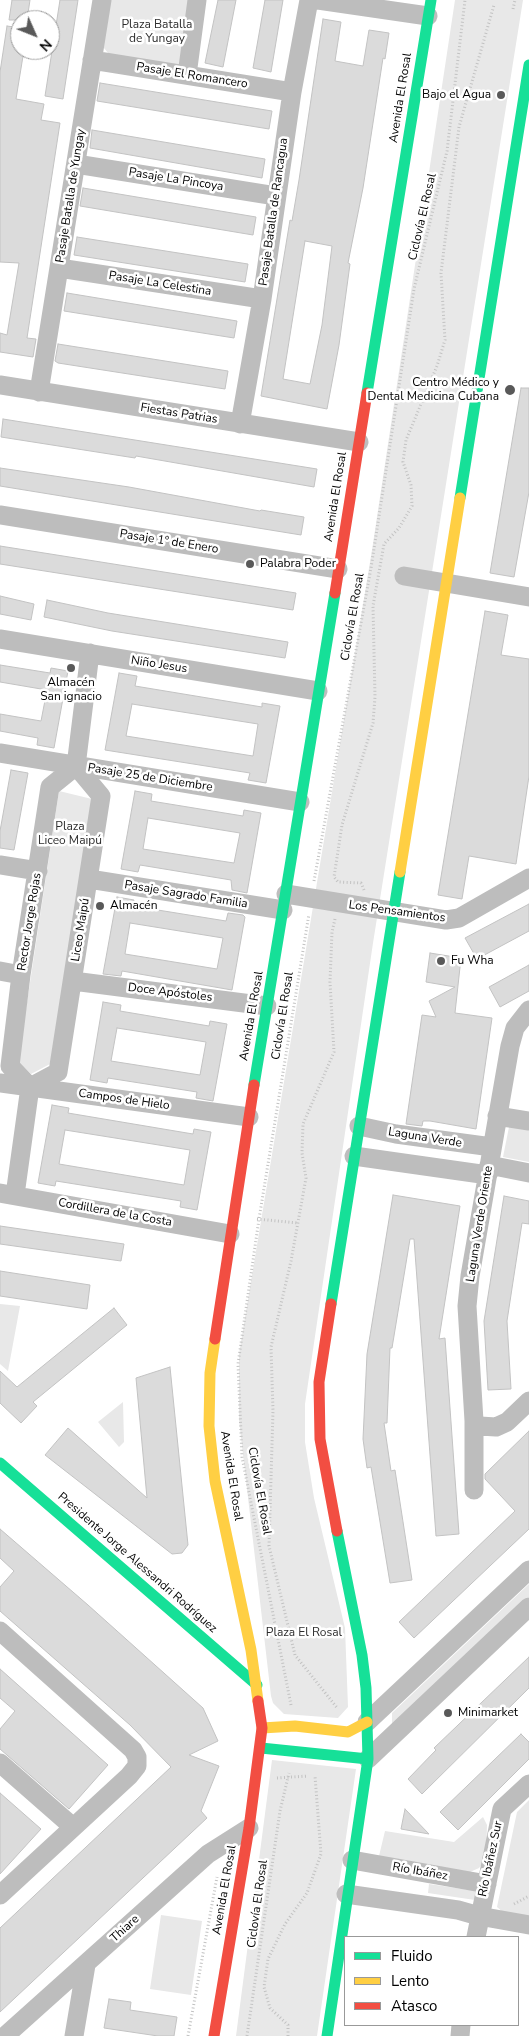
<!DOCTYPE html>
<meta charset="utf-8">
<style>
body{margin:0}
#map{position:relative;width:529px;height:2036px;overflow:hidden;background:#fff;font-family:"Nunito Sans",sans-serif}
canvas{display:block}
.legend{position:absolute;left:344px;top:1936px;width:175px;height:90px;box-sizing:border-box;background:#fff;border:1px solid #999;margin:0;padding:6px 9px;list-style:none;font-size:15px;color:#000}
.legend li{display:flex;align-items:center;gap:10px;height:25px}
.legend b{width:25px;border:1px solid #999}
.north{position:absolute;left:10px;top:10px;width:50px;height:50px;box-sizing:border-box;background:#fff;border:1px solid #999;border-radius:50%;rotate:134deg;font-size:14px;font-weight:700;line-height:20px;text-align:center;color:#000}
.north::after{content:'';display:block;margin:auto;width:18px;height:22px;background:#595959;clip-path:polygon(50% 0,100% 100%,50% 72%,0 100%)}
</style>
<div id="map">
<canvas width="529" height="2036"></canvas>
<ul class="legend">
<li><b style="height:6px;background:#16e098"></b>Fluido</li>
<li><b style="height:6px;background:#ffcf43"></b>Lento</li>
<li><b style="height:6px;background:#f24e42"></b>Atasco</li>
</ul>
<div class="north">N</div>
</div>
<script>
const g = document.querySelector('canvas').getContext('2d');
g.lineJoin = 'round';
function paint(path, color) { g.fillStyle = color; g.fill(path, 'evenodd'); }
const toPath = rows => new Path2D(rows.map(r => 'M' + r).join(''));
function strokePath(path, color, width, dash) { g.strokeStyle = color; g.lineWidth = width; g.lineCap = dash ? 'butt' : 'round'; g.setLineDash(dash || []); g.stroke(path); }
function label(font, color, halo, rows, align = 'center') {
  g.font = font + ' "Nunito Sans",sans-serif'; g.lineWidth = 5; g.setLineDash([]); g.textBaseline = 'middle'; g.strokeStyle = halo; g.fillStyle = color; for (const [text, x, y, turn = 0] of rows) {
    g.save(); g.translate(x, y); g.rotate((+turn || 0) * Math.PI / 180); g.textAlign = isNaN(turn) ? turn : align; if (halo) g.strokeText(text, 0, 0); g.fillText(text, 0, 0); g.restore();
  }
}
const green = toPath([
 [108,0,195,0,185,69,112,58,100,43],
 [455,0,523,0,373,943,305,1404,305,1442,314,1498,345,1628,348,1707,338,1718,284,1714,273,1703,271,1696,239,1420,239,1354,372,550],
 [59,791,92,799,52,1063,31,1074,18,1062],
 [509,1127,529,1129,529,1162,503,1157],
 [0,1304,20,1306,8,1371,0,1364],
 [123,1402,124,1442,119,1447,98,1422],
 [529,1584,529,1597,396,1723,392,1724,392,1713],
 [272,1760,356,1769,317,2036,236,2036],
 [529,1800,529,1917,505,1914,497,1907,517,1812],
 [483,1817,487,1825,486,1858,479,1868,470,1872,379,1856,385,1831,454,1842],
 [429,1884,476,1891,475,1900,428,1893],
 [161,1915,202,1921,191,1995,150,1989]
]);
const building = toPath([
 [12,0,30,0,27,20,9,20,12,0],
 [60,0,78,0,63,99,45,96,60,0],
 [218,0,236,0,223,67,205,63,218,0],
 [265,0,283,0,271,72,253,68,265,0],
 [323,19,341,22,335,61,363,66,369,30,389,33,385,59,383,58,363,188,348,263,350,264,339,345,327,409,261,396,290,220,292,221,299,180,323,19],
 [305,241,332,246,322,325,310,384,283,379,305,241],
 [7,26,20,28,20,50,24,50,16,99,44,104,41,120,60,123,27,338,36,339,33,357,0,352,0,333,7,335,19,263,0,262,0,72,7,26],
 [100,83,272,111,269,129,97,101,100,83],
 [92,130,265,159,262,178,90,148,92,130],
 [83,188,256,217,253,235,80,206,83,188],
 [77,237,248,264,245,282,74,255,77,237],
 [67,293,237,321,234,338,64,311,67,293],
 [58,344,228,371,225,389,58,363,55,361,58,344],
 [521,388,529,388,529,492,514,577,490,573,521,388],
 [3,419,317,469,314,487,136,456,135,458,1,437,3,419],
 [0,468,129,487,260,511,261,510,304,517,301,535,0,486,0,468],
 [0,546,296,593,293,610,0,564,0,546],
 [0,596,34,604,31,620,0,614,0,596],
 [47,600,108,613,288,642,285,658,112,631,44,617,47,600],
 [485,611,508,615,501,655,529,659,529,776,516,864,469,856,462,899,438,895,485,611],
 [0,665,50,673,51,668,68,671,54,748,37,745,38,738,0,731,0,714,41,721,47,690,0,682,0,665],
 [119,673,137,676,135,686,262,707,262,703,280,706,266,783,248,780,250,773,105,750,119,673],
 [132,704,258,724,253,756,126,736,132,704],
 [11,770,28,773,14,850,0,848,0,831,11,770],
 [135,791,152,794,151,801,243,816,244,810,261,813,247,893,232,890,231,880,140,865,138,872,121,869,135,791],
 [148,818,240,833,234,863,143,849,148,818],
 [117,897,134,900,133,906,226,921,228,913,243,915,245,917,232,990,122,971,121,976,103,974,117,897],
 [130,923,223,938,217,969,125,954,130,923],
 [529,904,529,931,477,959,465,938,529,904],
 [430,953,461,958,455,1013,492,1018,476,1129,430,1121,423,1121,422,1126,406,1124,422,1015,436,1017,429,1001,455,987,426,982,430,953],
 [529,965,529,991,500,1007,489,987,529,965],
 [103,1002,121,1005,120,1011,209,1026,210,1021,227,1024,213,1101,196,1098,197,1092,108,1078,107,1083,90,1080,103,1002],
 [117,1028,206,1042,200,1075,111,1061,117,1028],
 [52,1105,69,1108,68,1113,193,1134,194,1129,211,1132,197,1210,180,1207,181,1201,56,1181,55,1186,38,1183,52,1105],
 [65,1130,190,1150,184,1185,59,1164,65,1130],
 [393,1195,460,1206,439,1339,445,1338,459,1534,436,1536,414,1239,410,1239,392,1348,390,1348,387,1423,384,1423,391,1471,395,1470,412,1580,390,1583,371,1467,367,1468,363,1439,367,1354,393,1195],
 [504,1196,529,1201,529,1224,522,1223,507,1321,511,1389,488,1390,484,1321,504,1196],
 [0,1226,124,1244,121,1261,0,1244,0,1226],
 [0,1271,90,1285,87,1309,0,1296,0,1271],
 [114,1308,127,1325,33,1402,37,1406,21,1423,0,1403,0,1371,17,1387,114,1308],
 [170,1367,188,1545,182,1553,172,1554,45,1455,68,1428,147,1498,136,1378,170,1367],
 [529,1431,529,1529,414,1638,399,1622,515,1511,485,1479,485,1474,529,1431],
 [0,1529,88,1605,203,1708,218,1741,189,1755,219,1766,201,1811,207,1818,0,2012,0,1928,171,1767,130,1725,0,1611,0,1587,14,1571,0,1558,0,1529],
 [529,1657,529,1688,422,1794,408,1779,436,1750,434,1748,529,1657],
 [0,1669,108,1765,69,1809,0,1749,0,1729,15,1711,0,1698,0,1669],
 [521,1734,529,1742,529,1759,458,1830,440,1812,521,1734],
 [0,1793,41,1829,0,1874,0,1793],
 [405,1809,429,1834,401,1829,405,1809],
 [109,1999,131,2002,130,2010,177,2017,174,2036,158,2036,104,2028,109,1999]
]);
const path = toPath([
 [513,9,515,0],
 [314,881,371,568,414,289,447,151,465,0],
 [364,890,361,883,338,882,334,877,342,825,373,723,375,697,373,606,384,544,399,528,412,506,411,485,403,462,406,440,437,366,445,340,441,273,459,127,494,5],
 [335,919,332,932,330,982,334,1052,303,1124,302,1153,306,1178,291,1261,271,1347,273,1411,269,1546,295,1655,338,1709],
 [257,1219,298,1223],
 [291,1705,242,1457,238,1364,259,1219,309,914],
 [277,1778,308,1776],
 [514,1904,529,1896],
 [188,2036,217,1877],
 [247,2036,280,1811,289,1773],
 [288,2036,288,2025,270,2008,264,1987,268,1959,285,1924,307,1893,321,1854,315,1776]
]);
const street = toPath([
 [318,0,428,16],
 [92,60,292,92],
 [187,75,197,0],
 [76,164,276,196],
 [59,268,262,299],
 [0,385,359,442],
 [39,392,102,0],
 [240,424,262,299,292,92,309,0],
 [0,515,338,569],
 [404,576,529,597],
 [0,639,318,691],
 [0,753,300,802],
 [0,865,38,871],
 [89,879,283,910],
 [286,894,446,920,459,918,529,878],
 [0,971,21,975],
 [73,981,267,1006],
 [0,1083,249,1117],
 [30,1087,58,1072,101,796,76,766],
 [497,1116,529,1121],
 [359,1126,396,1134,492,1147],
 [354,1156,488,1175],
 [489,1165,529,1173],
 [0,1193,230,1234],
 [15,1195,30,1087,10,1066,21,975,50,787,76,766,90,653],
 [474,1421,480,1426,496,1427,507,1422,529,1401],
 [474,1490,474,1421,467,1306,470,1276,510,1046,515,1028,529,1010],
 [0,1631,133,1750,137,1757,137,1766,129,1776,0,1895],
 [367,1722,529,1570],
 [368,1759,529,1607],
 [0,1763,73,1827],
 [352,1860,487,1884],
 [346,1894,458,1910,479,1916,529,1925],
 [476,1937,502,1809,529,1784],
 [5,2036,208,1854,249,1828],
 [74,2036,86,1965],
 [460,2036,461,2025]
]);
const fast = toPath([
 [367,393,431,0],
 [460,498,529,65],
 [254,1085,335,593],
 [331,1304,400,872],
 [0,1463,257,1685],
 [261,1748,368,1759],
 [327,2036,368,1759,366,1688,362,1655,337,1531]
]);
const slow = toPath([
 [400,872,460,498],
 [215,1339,210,1373,209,1426,215,1481,251,1650,258,1701],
 [262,1728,295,1726,348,1732,367,1722]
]);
const jam = toPath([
 [335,593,367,393],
 [331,1304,319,1382,320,1439,337,1531],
 [215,1339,254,1085],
 [214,2036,249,1828,262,1728,258,1701]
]);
const markers = [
 [501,95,5,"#595959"],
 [510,390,6,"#595959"],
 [250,564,5,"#595959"],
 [71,668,5,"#595959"],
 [100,906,5,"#595959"],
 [441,961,5,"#595959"],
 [448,1713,5,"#595959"]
];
const parkNames = [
 ["Plaza Batalla",157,25],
 ["de Yungay",157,39],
 ["Plaza",70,827],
 ["Liceo Maipú",70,841],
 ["Plaza El Rosal",304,1633]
];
const streetNames = [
 ["Pasaje El Romancero",192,76,9],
 ["Avenida El Rosal",401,98,-81],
 ["Pasaje La Pincoya",176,180,9],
 ["Pasaje Batalla de Yungay",71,196,-81],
 ["Pasaje Batalla de Rancagua",274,212,-82],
 ["Ciclovía El Rosal",423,217,-77],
 ["Pasaje La Celestina",160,284,9],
 ["Fiestas Patrias",179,414,9],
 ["Avenida El Rosal",336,497,-81],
 ["Pasaje 1º de Enero",169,542,9],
 ["Ciclovía El Rosal",353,617,-80],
 ["Niño Jesus",159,665,9],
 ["Pasaje 25 de Diciembre",150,778,9],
 ["Pasaje Sagrado Familia",186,895,9],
 ["Los Pensamientos",397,912,8],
 ["Rector Jorge Rojas",30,922,-81],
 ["Liceo Maipú",81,930,-81],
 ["Doce Apóstoles",170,993,7],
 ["Avenida El Rosal",252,1016,-80],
 ["Ciclovía El Rosal",283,1016,-81],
 ["Campos de Hielo",124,1100,8],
 ["Laguna Verde",425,1138,9],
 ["Cordillera de la Costa",115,1213,10],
 ["Laguna Verde Oriente",480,1224,-81],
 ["Avenida El Rosal",231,1476,81],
 ["Ciclovía El Rosal",259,1491,80],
 ["Presidente Jorge Alessandri Rodríguez",137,1563,41],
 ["Río Ibáñez Sur",491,1859,-78],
 ["Río Ibáñez",420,1872,10],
 ["Avenida El Rosal",225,1890,-80],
 ["Ciclovía El Rosal",258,1904,-82],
 ["Thiare",125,1929,-42]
];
const poiNames = [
 ["Bajo el Agua",491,95,"right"],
 ["Centro Médico y",499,383,"right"],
 ["Dental Medicina Cubana",499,397,"right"],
 ["Palabra Poder",260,564],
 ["Almacén",71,683,"center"],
 ["San ignacio",71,697,"center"],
 ["Almacén",110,906],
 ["Fu Wha",451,961],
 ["Minimarket",458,1713]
];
paint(green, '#e8e8e8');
paint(building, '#dbdbdb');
strokePath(building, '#c3c3c3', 1);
strokePath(path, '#c2c2c2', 3, [1, 2.5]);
strokePath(street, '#bdbdbd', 19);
strokePath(fast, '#16e098', 11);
strokePath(slow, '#ffcf43', 11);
strokePath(jam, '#f24e42', 11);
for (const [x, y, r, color] of markers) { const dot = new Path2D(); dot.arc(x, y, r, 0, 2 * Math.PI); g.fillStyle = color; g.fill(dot); strokePath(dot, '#fff', 2); }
label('12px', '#2c2c2c', '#fff', parkNames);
label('12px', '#000', '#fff', streetNames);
label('12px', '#000', '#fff', poiNames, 'left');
</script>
